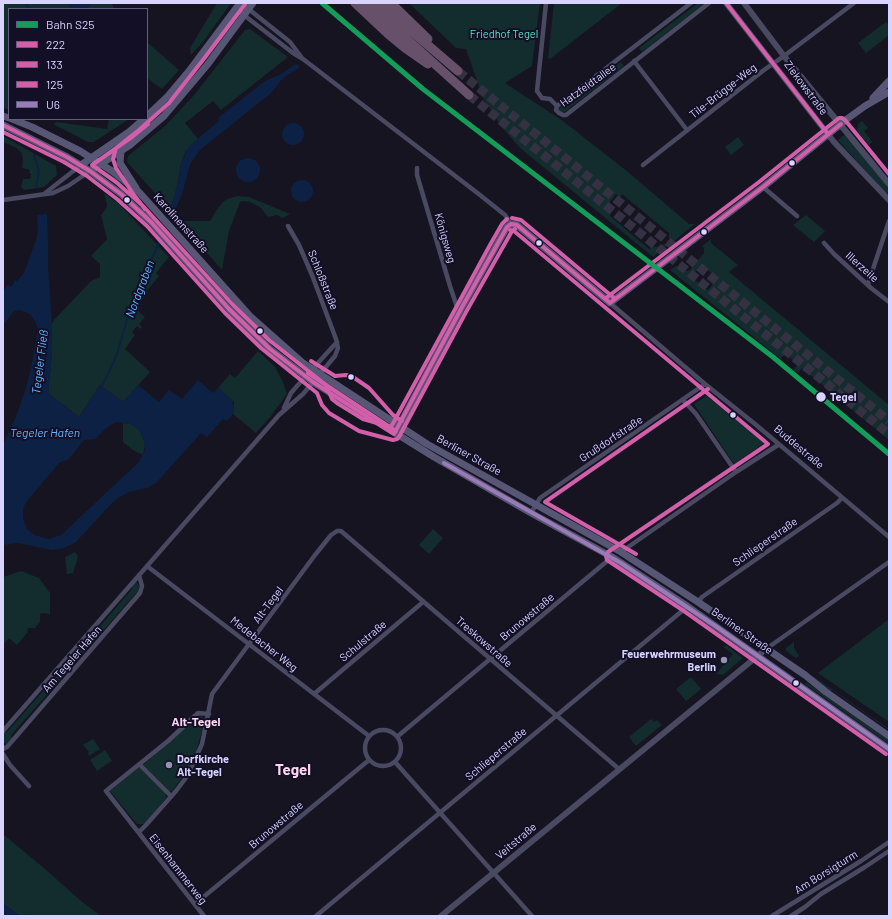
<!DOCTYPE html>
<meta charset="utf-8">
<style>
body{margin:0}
#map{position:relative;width:892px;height:919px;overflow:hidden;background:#161421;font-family:Barlow,sans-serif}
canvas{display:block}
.frame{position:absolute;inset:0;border:4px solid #d9d4ff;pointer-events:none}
.legend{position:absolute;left:8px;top:8px;width:140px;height:112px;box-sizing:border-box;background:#130f26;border:1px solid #625e7d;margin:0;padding:5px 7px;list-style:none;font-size:12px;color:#d9d4ff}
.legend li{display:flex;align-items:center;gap:8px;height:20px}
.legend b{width:20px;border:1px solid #625e7d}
</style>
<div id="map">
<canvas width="892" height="919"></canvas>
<div class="frame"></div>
<ul class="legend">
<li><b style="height:5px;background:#149c59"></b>Bahn S25</li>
<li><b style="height:5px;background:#d25fa9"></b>222</li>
<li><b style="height:5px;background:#d25fa9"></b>133</li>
<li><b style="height:5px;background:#d25fa9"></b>125</li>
<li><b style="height:5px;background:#997bb7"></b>U6</li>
</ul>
</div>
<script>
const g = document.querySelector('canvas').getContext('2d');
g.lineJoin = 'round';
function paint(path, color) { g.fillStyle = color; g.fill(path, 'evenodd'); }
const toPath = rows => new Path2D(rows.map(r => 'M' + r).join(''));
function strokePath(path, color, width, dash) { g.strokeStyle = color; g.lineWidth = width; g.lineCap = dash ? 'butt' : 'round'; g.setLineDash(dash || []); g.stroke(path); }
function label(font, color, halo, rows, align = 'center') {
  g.font = font + ' Barlow,sans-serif'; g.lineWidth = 4; g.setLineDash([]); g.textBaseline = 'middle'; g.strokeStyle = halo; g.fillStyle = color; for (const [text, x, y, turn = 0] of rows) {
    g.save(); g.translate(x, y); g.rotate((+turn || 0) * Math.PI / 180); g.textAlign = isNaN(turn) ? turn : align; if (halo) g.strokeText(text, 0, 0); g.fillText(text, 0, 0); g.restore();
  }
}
const green = toPath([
 [3,3,68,3,72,9,9,9,9,110,3,108],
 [92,3,112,3,114,9,86,9],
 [217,3,231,3,203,42,191,55,190,48],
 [409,3,540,3,532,66,505,83,563,121,628,172,689,224,695,224,673,242,669,239,669,233,622,194,620,198,616,194,606,207,610,213,610,216,650,250,651,245,656,247,665,244,668,245,653,257,520,148,501,126,483,98,466,49,456,48],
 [554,3,622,3,550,59,548,58],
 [698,3,705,3,642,52,639,48],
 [233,19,236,22,207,60,204,57],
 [886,22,889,25,889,35,866,53,858,43],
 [250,29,288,57,221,110,213,101,185,123,198,139,186,151,181,163,177,187,170,211,164,203,127,162,128,156,166,125,194,95,245,30],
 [147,42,179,70,162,89,147,78],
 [621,62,624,66,563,113,559,110,559,108],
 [155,114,157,114,158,116,138,135,107,155,104,152,131,134],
 [109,119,129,119,94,142,88,142,53,124,57,122,107,129],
 [862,121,868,128,864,131,872,142,869,145,857,131,858,124],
 [845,134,889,188,889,191,886,194,838,140],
 [3,136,56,166,57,175,44,187,24,190,21,187,23,179,30,179,31,174,29,173,30,170,22,168,23,158,21,152,17,148,3,142],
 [738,137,744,145,731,155,725,147],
 [107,172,119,180,128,188,161,223,160,225,136,200,103,175],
 [104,193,119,204,169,257,156,273,159,276,144,294,146,295,136,307,138,311,145,317,139,324,142,327,141,329,137,326,132,332,135,335,125,349,150,372,123,402,100,385,79,417,48,393,52,353,52,324,54,320,91,281,100,277,100,264,91,256,107,239,101,215,106,209,107,205],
 [238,196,249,197,290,214,283,218,277,215,268,217,260,207,250,202,243,201,240,202,229,231,222,270,179,221,210,221,217,209,224,201,230,198],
 [806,215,825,231,814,242,793,225],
 [711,239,711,243,738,265,729,272,889,405,889,440,802,368,798,373,793,370,798,364,785,354,781,359,670,270,676,266,683,270,686,271,690,270,704,253,704,248,702,246],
 [701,265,718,278,708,290,691,277],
 [207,275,245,317,271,341,301,366,300,367,252,325,217,289,206,276],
 [258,351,275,367,282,380,287,394,271,416,256,433,233,414,234,410,234,402,218,388,230,374,235,378],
 [707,396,764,443,734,464,694,404],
 [123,423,131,424,137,428,141,433,145,444,143,455,133,450,123,442],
 [433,529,443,538,429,554,419,545],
 [75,552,78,557,73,573,67,574,65,557],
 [21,571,39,578,50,593,50,614,41,613,40,615,40,622,35,628,28,628,27,633,17,645,9,638,4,644,3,577],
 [136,582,139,585,138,593,135,594,102,632,102,634,100,637,97,637,81,655,81,658,75,653,78,652,132,589,132,586],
 [889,619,889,722,818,673],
 [794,642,794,648,799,656,796,658,786,651,786,648],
 [726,645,743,658,723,675,716,674,733,654,723,647],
 [75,655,75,658,79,661,76,662,11,735,12,738,6,744,3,741,3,734,5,732,7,732,72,658,72,656],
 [813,676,889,729,889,730,832,690,829,691,813,678],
 [691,677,701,689,686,701,676,689],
 [806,682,889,740,889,744,805,684],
 [198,715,200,715,205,719,197,749,188,770,172,791,169,791,143,765],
 [651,719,654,722,657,720,662,725,636,746,629,737],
 [93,739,100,749,89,756,88,753,89,752,83,745],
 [105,750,112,761,97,771,90,760],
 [138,768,140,768,165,792,166,798,145,824,137,824,110,791],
 [3,834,45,869,81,901,101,916,20,916,3,903]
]);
const water = toPath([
 [68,3,92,3,86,9,72,9],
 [296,64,300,67,283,78,271,93,200,150,190,164,182,194,173,215,170,211,177,187,181,163,190,145,219,121,218,118,265,81,281,74],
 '282 134a11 11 0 1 1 22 0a11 11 0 1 1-22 0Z',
 '236 170a12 12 0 1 1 24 0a12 12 0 1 1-24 0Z',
 '291 191a11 11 0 1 1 22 0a11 11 0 1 1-22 0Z',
 [47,214,48,242,48,266,52,324,52,353,48,393,79,417,100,385,123,402,138,385,159,402,169,390,182,399,198,380,213,393,218,388,232,400,234,408,233,414,227,421,223,419,207,437,201,433,156,483,147,488,129,492,118,498,111,504,76,542,64,548,52,550,18,543,3,545,3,445,15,419,25,391,31,369,38,329,36,323,30,314,20,310,14,311,3,325,3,291,8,285,11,287,14,283,14,280,17,281,24,273,37,237,38,228,37,215],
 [116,422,131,424,137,428,141,433,144,441,145,449,139,462,61,535,49,539,34,535,27,529,23,519,23,509,26,502,60,462,68,460,84,440,95,439,105,429],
 [3,903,13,911,20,916,3,916]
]);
const stream = toPath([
 [26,3,29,9],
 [34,155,39,171,36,188],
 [168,221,171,213],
 [101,388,116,357,132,303,162,236]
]);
const motorwayTunnel = toPath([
 [458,71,889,421],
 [469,95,889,434]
]);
const minor = toPath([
 [241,3,290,42,302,58],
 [546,3,537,91,542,98,550,99,557,106],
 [236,9,293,53,303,59,480,195,505,215,511,224],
 [634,61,687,130],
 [557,106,556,110,559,113,563,115,566,115,709,3],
 [557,106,691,3],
 [643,165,764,70,784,56,854,3],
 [417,168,417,175,450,286,457,307,461,309],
 [763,187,797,216],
 [44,194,81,165],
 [3,200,53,193,68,186,90,171],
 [824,243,834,254,871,288,889,302],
 [868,284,889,221],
 [610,303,705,384,755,424,889,537],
 [683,400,696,414,736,472],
 [284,408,291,393,297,386,337,342],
 [531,513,540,498,705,384],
 [621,552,736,472,778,445],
 [147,566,369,736],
 [698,602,702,597,837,503,842,498],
 [766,649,889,562],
 [314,694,423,602],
 '365 748a18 18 0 1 1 36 0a18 18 0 1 1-36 0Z',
 [3,731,279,415,303,394,335,356,338,348,336,339,312,275,299,245,288,226],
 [398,736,612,557],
 [3,749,7,747,140,593,142,586,139,575],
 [3,754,10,765,29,786],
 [395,762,532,916],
 [140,765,171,796],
 [139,832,146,825,176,791,185,779,192,766,202,744,212,694,315,555,331,535,337,531,341,531,619,769],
 [195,904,369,760],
 [204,916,106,791,168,741,198,713,209,714],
 [316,916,682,611,687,606],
 [772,916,861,861,889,842],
 [791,916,805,907,821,894,865,867,889,851]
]);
const tertiary = toPath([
 [726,3,834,142,889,200],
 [744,3,784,56,889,184],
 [441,916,766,649]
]);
const secondary = toPath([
 [873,98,889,81],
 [3,116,9,118],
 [147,116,168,96,189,71,240,3],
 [12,119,32,127,80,151,112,171,139,192,250,316,303,363,427,444,621,552,698,602,805,675,826,692,889,736],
 [3,125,67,157,90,171,121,194,151,222,229,309,270,349,313,382,434,457,531,513,612,557,687,606,889,749],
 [121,151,120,163,136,188],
 [81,165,129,132,144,119],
 [90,171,130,145,164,116,208,64,253,3],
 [397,430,461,309,495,248,507,227,511,224,517,225,610,303,763,187,847,119,865,106,889,92]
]);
const motorway = toPath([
 [355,3,388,34,405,48,428,64],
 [367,3,469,95],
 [379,3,458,71],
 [391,3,428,39]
]);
const bus1 = toPath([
 [726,3,828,134],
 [3,125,67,157,90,171,121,194,151,222,229,309,270,349,313,382,394,434],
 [511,224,517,225,610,303],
 [610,303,763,187,841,124],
 [394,434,461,309,507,227,511,224]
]);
const bus2 = toPath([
 [3,132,64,162,87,176,117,199,147,226,225,313,261,348,317,393,322,405,329,413,359,431,393,440,397,439,399,437,466,312,512,231,515,229],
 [510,230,514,231,768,444,608,552,606,556,607,560,684,611,886,754],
 [308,373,396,431],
 [636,554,545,502,708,389]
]);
const bus3 = toPath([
 [148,124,132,137,92,165,116,182,143,206,233,305,269,340,326,385,332,399,337,403,363,419,391,427,490,245,502,224,507,219],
 [145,209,134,195,116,168,113,159,116,148,139,130,169,103,203,60,246,3],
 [512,218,521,220,614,298],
 [606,298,759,182,839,118,842,118,845,120,889,174],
 [311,361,335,376,346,375,353,377,369,388,393,415,402,421]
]);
const bus4 = toPath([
 [444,463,621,563,717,627,889,749]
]);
const rail1 = toPath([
 [322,3,423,89,773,357,889,454]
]);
const markers = [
 [792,163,3.5,"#d9d4ff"],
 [127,200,3.5,"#d9d4ff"],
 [704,232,3.5,"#d9d4ff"],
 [539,243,3.5,"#d9d4ff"],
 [260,331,3.5,"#d9d4ff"],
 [351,377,3.5,"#d9d4ff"],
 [821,397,5.5,"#d9d4ff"],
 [733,415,3.5,"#d9d4ff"],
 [724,660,4,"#9591b1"],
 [796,683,3.5,"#d9d4ff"],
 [169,765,4,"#9591b1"]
];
const parkNames = [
 ["Friedhof Tegel",504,34]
];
const streetNames = [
 ["Hatzfeldtallee",588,85,-36],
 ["Ziekowstraße",806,88,53],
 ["Tile-Brügge-Weg",723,91,-38],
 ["Karolinenstraße",181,223,48],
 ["Königsweg",445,238,74],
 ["Illerzeile",862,267,42],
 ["Schloßstraße",323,280,68],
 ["Grußdorfstraße",611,439,-34],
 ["Buddestraße",799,447,40],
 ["Berliner Straße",469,455,29],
 ["Schlieperstraße",765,542,-35],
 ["Alt-Tegel",268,605,-53],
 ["Brunowstraße",527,617,-40],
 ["Berliner Straße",742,631,35],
 ["Schulstraße",363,641,-40],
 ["Treskowstraße",484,642,41],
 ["Medebacher Weg",264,644,38],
 ["Am Tegeler Hafen",72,659,-49],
 ["Schlieperstraße",496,754,-40],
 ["Brunowstraße",276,825,-40],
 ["Veitstraße",516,841,-40],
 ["Eisenhammerweg",178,869,52],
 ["Am Borsigturm",826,872,-32]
];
const stopNames = [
 ["Tegel",830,397]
];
const poiNames = [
 ["Feuerwehrmuseum",716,654],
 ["Berlin",716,667],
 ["Dorfkirche",177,759,"left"],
 ["Alt-Tegel",177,772,"left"]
];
const waterNames = [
 ["Nordgraben",140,289,-69],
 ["Tegeler Fließ",40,362,-83],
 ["Tegeler Hafen",45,433]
];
const neighbourhoodNames = [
 ["Alt-Tegel",196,722]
];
const districtNames = [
 ["Tegel",293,770]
];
paint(green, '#132c2d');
paint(water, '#0d2144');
strokePath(stream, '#0d2144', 2);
strokePath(motorwayTunnel, '#333142', 9, [9, 4.5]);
strokePath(minor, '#4a4962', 4.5);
strokePath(tertiary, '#4a4962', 6);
strokePath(secondary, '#575674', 7);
strokePath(motorway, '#67516a', 9);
strokePath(bus1, '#d25fa9', 4);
strokePath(bus2, '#d25fa9', 4);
strokePath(bus3, '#d25fa9', 4);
strokePath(bus4, '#997bb7', 4);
strokePath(rail1, '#149c59', 5);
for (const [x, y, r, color] of markers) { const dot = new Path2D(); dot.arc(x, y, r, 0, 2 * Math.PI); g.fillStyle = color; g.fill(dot); strokePath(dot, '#130f26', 1.5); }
label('11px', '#5fe0c0', '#130f26', parkNames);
label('11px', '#d9d4ff', '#130f26', streetNames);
label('bold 11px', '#d9d4ff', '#130f26', stopNames, 'left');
label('bold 11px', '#d9d4ff', '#130f26', poiNames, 'right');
label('italic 12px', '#62b6ff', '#130f26', waterNames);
label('bold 12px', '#ffd6f0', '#130f26', neighbourhoodNames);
label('bold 15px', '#ffd6f0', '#130f26', districtNames);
</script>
